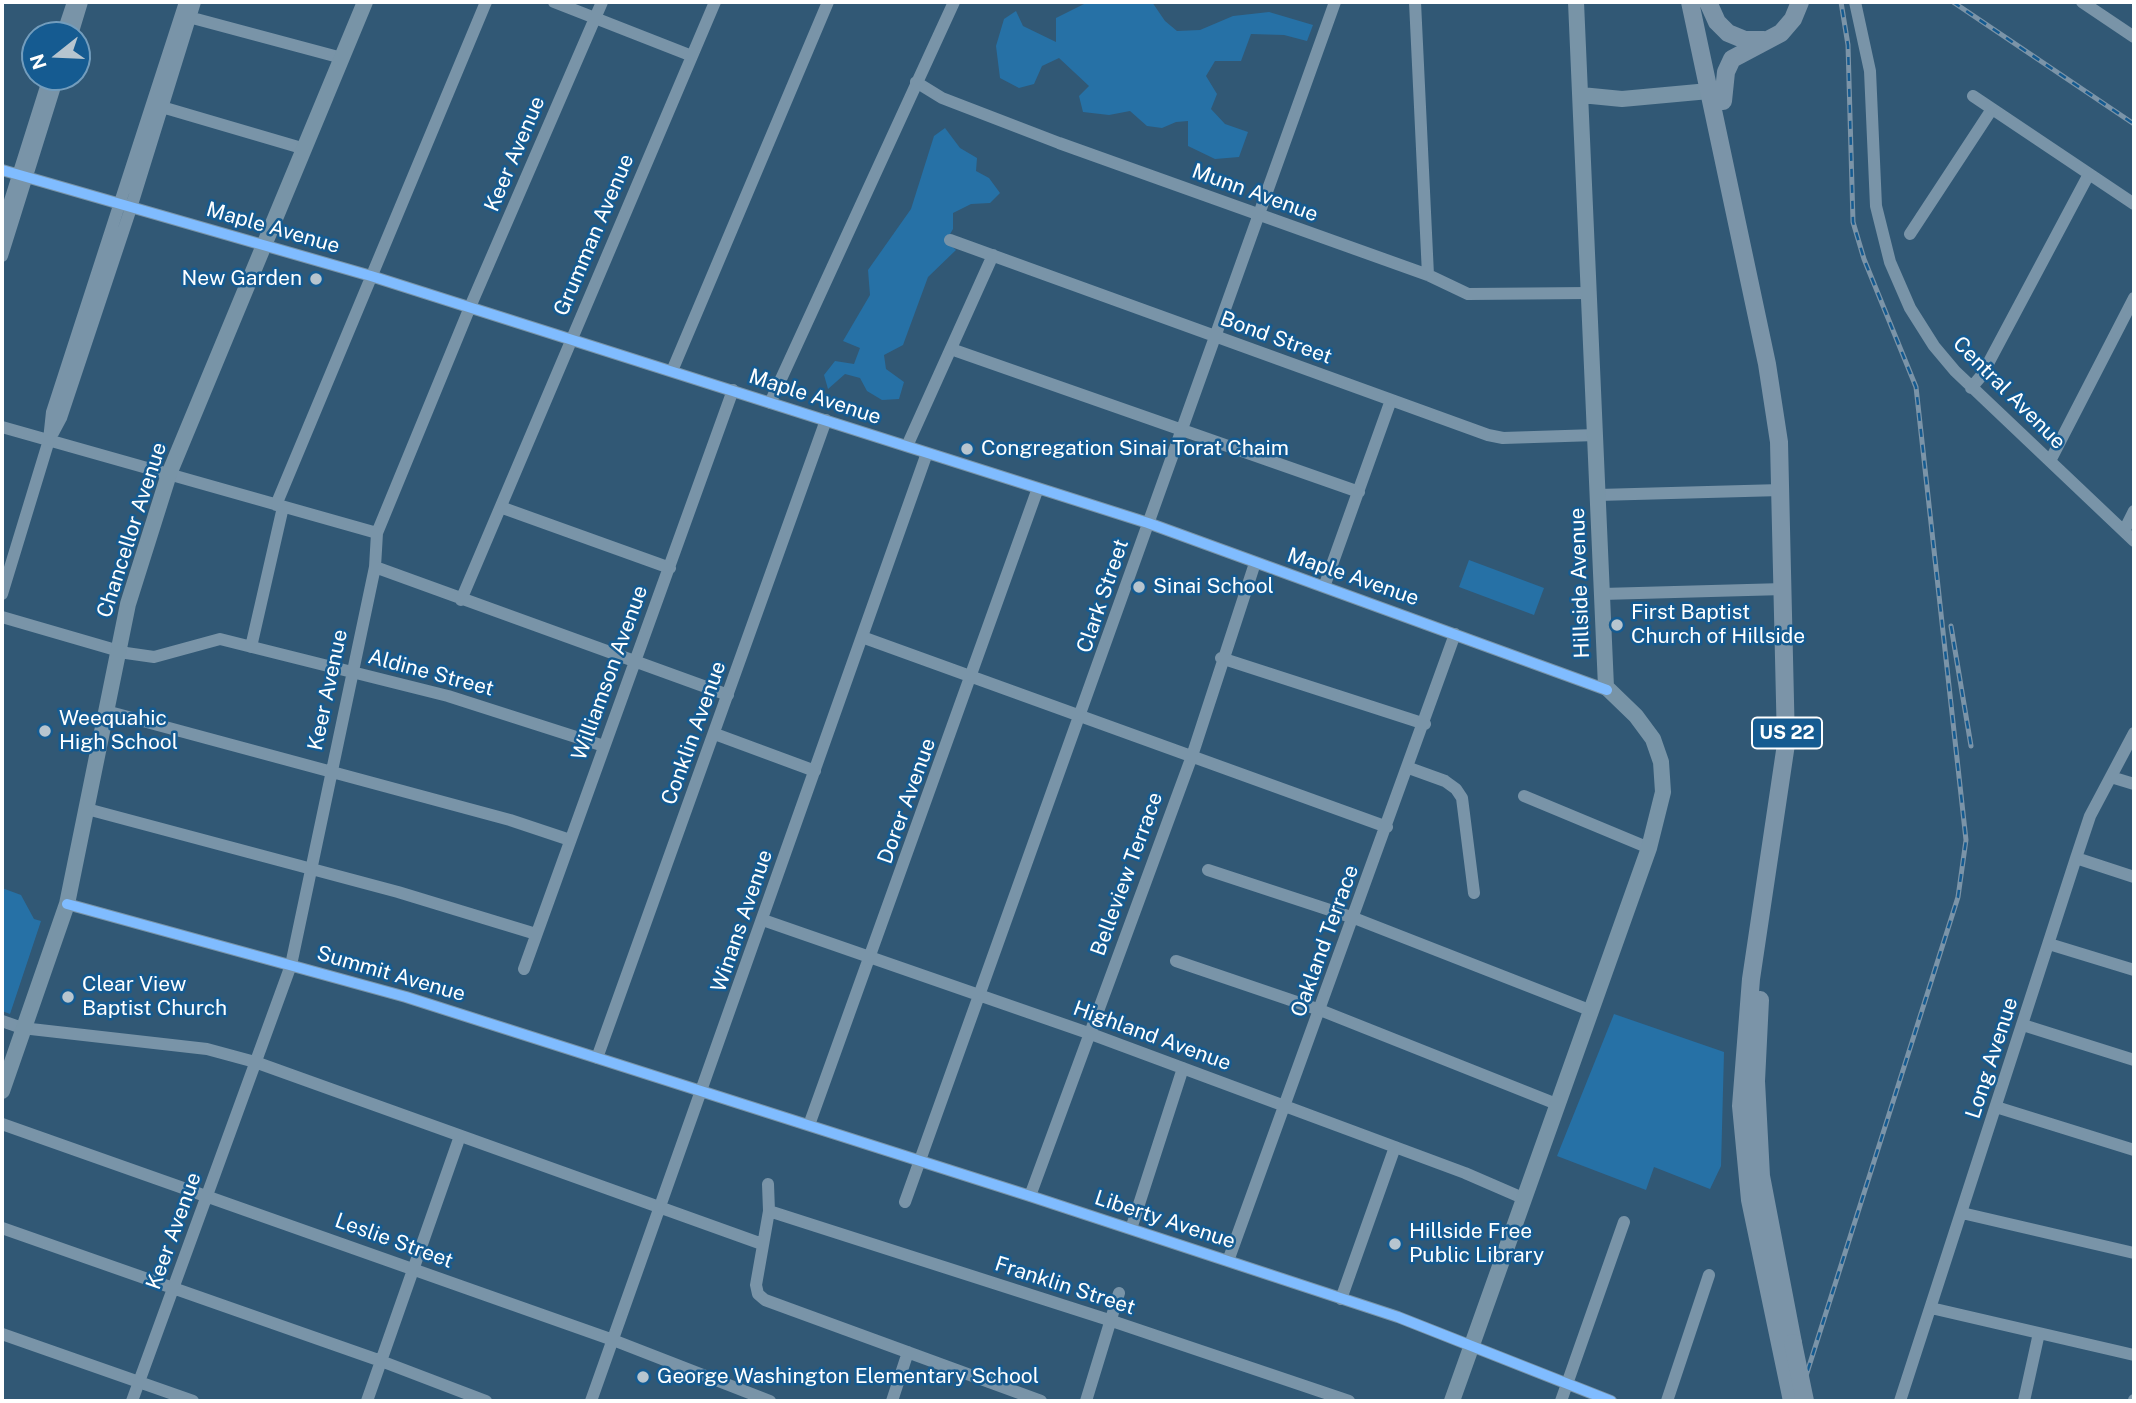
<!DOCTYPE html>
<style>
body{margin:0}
#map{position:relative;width:2136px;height:1403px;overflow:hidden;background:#315875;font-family:"Public Sans",sans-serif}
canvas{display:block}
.frame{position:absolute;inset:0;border:4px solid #fff;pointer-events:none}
.north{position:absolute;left:21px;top:21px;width:70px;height:70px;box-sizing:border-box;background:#155b91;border:2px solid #739dbd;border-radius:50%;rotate:252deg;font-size:19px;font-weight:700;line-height:28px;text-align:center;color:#fff}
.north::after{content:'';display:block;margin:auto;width:24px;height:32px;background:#b7c5cf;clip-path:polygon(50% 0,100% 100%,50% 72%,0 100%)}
</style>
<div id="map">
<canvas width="2136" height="1403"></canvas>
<div class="frame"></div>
<div class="north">N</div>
</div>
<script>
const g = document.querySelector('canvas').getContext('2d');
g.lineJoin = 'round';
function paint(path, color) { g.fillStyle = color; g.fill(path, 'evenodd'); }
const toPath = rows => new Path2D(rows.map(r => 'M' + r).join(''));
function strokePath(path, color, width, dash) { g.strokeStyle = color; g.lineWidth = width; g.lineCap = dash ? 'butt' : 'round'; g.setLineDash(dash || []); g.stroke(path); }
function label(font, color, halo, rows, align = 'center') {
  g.font = font + ' "Public Sans",sans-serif'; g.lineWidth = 5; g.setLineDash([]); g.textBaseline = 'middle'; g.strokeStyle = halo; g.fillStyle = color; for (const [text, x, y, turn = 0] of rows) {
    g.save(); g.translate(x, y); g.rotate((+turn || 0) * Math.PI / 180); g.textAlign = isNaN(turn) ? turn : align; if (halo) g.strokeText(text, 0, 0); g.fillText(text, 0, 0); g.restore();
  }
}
const green = toPath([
 [1088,2,1152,2,1165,21,1177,31,1200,30,1233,16,1269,12,1313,25,1307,41,1284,35,1251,34,1241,61,1215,61,1206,76,1217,94,1211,109,1225,124,1248,132,1239,157,1215,159,1188,146,1188,121,1176,122,1162,128,1147,126,1130,111,1109,115,1083,112,1079,96,1089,86,1059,58,1042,66,1034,84,1019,88,1000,78,996,46,1004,19,1016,11,1023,26,1056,42,1056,18],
 [945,128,960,148,977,158,976,171,989,178,1000,193,990,203,971,204,953,213,953,229,946,241,956,250,928,277,903,345,884,355,886,369,904,382,899,399,882,400,867,391,860,378,845,374,828,389,824,375,835,361,854,364,860,348,843,341,870,295,868,270,911,209,934,136],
 [1469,560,1544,588,1534,615,1459,587],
 [2,888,21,895,34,919,41,921,10,1014,2,1011],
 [1614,1014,1724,1052,1721,1166,1710,1189,1654,1167,1646,1190,1557,1156]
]);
const minor = toPath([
 [554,2,692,56],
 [1415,2,1428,275],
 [1855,2,1870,71,1876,206,1890,262,1910,308,1934,346,1955,371,2134,541],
 [2082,2,2134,37],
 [185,16,342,58],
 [62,35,73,2],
 [72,35,82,2],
 [916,82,942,98,1059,143,1428,275,1468,294,1590,293],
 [1973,96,2134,204],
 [155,105,305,149],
 [2,170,371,276,1148,523,1607,690],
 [2,226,49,77],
 [1910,234,1992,109],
 [950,240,1488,435,1503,438,1596,435],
 [2,256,58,77],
 [951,349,1359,492],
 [672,371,828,2],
 [1971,388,1982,375,2089,174],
 [770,403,954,2],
 [2,427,377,533],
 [53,433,61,418,131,208,195,2],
 [907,446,993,255],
 [2050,461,2134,298],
 [1598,495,1781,490],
 [276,505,486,2],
 [503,508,670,568],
 [2124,531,2134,511],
 [375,567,728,695],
 [1324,587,1391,400],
 [2,594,49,440,52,412,185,2],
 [1602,594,1784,589],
 [461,600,715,2],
 [2,617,126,653,154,657,220,639,448,696,604,746],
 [862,637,1387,827],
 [251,647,283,507],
 [1221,658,1425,724],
 [106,711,510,820,570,840],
 [715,734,815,771],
 [1409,768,1445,781,1456,789,1462,798,1474,893],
 [2111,777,2134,784],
 [1524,796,1649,848],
 [87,809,398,892,536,934],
 [2076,858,2134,877],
 [1208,870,1354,918,1592,1011],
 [67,904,406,997,1030,1196,1398,1317,1611,1401],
 [763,920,1091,1034,1465,1173,1525,1199],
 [2049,944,2134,970],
 [1176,961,1320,1010,1559,1105],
 [524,969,733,390],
 [2,1021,22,1028,207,1049,255,1062,762,1244],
 [2023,1025,2134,1060],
 [597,1058,826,420],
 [1996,1107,2134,1150],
 [2,1124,613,1340,770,1401],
 [809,1125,1038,488],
 [768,1184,769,1211,756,1285,758,1294,765,1300,1041,1401],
 [1030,1196,1192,756,1255,563],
 [905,1202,1335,2],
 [769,1211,1112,1321,1349,1401],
 [1962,1213,2134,1253],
 [2,1228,381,1361,486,1401],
 [1131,1229,1183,1068],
 [1228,1261,1455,634],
 [1341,1299,1395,1147],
 [1931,1308,2134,1355],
 [2,1334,193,1401],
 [132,1401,291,965,375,567,377,533,470,307,602,2],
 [367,1401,460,1136],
 [591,1401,927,453],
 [892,1401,908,1352],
 [1086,1401,1119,1293],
 [1561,1401,1624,1222],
 [1667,1401,1709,1275],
 [1900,1401,2076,858,2090,816,2134,733],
 [2024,1401,2039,1333],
 [2134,1401,2134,1400]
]);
const major = toPath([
 [1581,95,1622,99,1709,91],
 [2,1091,67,904,128,604,169,474,365,2],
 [1452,1401,1649,848,1663,792,1661,762,1653,739,1636,716,1606,687,1576,2]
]);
const highway = toPath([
 [1690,2,1767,364,1779,442,1786,744,1751,979,1741,1106,1750,1200,1792,1401],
 [1708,2,1717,22,1728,33,1745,40,1764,40],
 [1723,101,1726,72,1732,59,1781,33,1793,19,1800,2],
 [1760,1000,1756,1081,1761,1176,1793,1343]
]);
const rail = toPath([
 [1953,2,2134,124],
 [1951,626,1971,746],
 [1798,1401,1958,897,1966,840,1916,387,1864,259,1853,222,1848,45,1841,2]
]);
const highwayBridge = toPath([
 [1793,1343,1805,1401]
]);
const cycleway = toPath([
 [2,170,371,276,1148,523,1607,690],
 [67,904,406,997,1030,1196,1398,1317,1611,1401]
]);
const markers = [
 [316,279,7,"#b7c5cf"],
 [967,449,7,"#b7c5cf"],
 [1139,587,7,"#b7c5cf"],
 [1617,625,7,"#b7c5cf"],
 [45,731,7,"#b7c5cf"],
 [68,997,7,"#b7c5cf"],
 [1395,1244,7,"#b7c5cf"],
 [643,1377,7,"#b7c5cf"]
];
const shields = [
 [1787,733,70]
];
const shieldNames = [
 ["US 22",1787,733]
];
const streetNames = [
 ["Keer Avenue",515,154,-67],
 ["Munn Avenue",1255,193,20],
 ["Maple Avenue",273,228,16],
 ["Grumman Avenue",594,235,-67],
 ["Bond Street",1276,338,20],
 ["Central Avenue",2009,393,45],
 ["Maple Avenue",815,397,18],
 ["Chancellor Avenue",132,530,-72],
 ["Maple Avenue",1353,577,19],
 ["Hillside Avenue",1580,583,-92],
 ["Clark Street",1103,596,-71],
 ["Aldine Street",431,673,15],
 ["Williamson Avenue",610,673,-70],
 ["Keer Avenue",328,690,-78],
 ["Conklin Avenue",694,733,-70],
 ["Dorer Avenue",907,801,-70],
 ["Belleview Terrace",1127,874,-70],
 ["Winans Avenue",742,921,-71],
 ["Oakland Terrace",1325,941,-70],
 ["Summit Avenue",391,974,16],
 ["Highland Avenue",1152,1036,20],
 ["Long Avenue",1992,1058,-72],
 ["Liberty Avenue",1165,1220,18],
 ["Keer Avenue",174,1231,-70],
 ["Leslie Street",394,1241,20],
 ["Franklin Street",1065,1286,18]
];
const poiNames = [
 ["New Garden",302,279,"right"],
 ["Congregation Sinai Torat Chaim",981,449],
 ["Sinai School",1153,587],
 ["First Baptist",1631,613],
 ["Church of Hillside",1631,637],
 ["Weequahic",59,719],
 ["High School",59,743],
 ["Clear View",82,985],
 ["Baptist Church",82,1009],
 ["Hillside Free",1409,1232],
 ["Public Library",1409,1256],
 ["George Washington Elementary School",657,1377]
];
paint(green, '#2671a6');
strokePath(minor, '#7994a8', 12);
strokePath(major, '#7894a7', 16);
strokePath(highway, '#7b94a8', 18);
strokePath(rail, '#7b94a8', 5);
strokePath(rail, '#155b91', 2.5, [8]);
strokePath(highwayBridge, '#7b94a8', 18);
strokePath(cycleway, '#80bcff', 10);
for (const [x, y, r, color] of markers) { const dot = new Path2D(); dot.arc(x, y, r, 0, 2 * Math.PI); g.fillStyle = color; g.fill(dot); strokePath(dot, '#155b91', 2.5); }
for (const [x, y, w] of shields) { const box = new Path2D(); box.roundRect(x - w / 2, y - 15.5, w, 31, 5); g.fillStyle = '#155b91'; g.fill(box); strokePath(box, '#fff', 2); }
label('bold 19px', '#fff', null, shieldNames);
label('21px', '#fff', '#155b91', streetNames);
label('21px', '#fff', '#155b91', poiNames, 'left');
</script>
